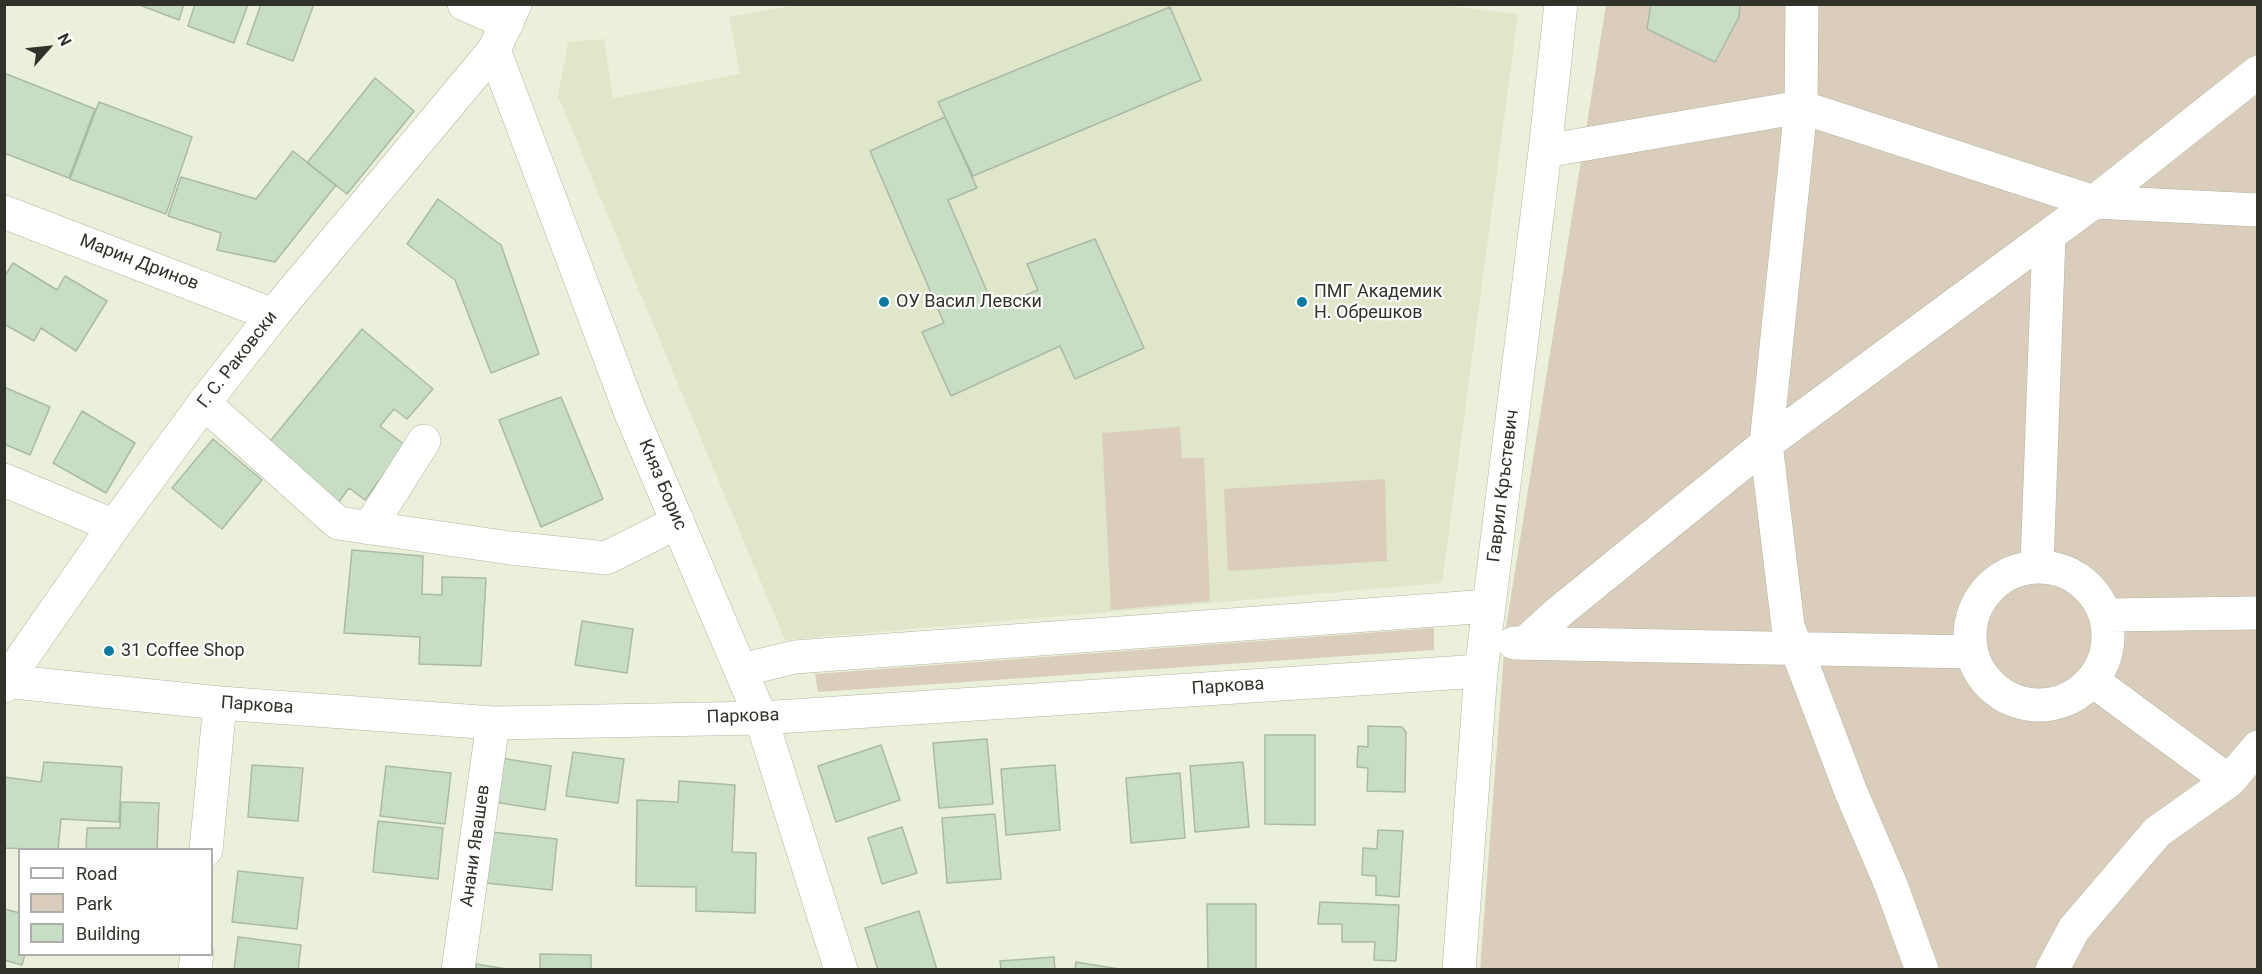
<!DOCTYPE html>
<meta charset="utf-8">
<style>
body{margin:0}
#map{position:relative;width:2262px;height:974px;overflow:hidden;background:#eaf0da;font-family:Roboto,sans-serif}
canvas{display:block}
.frame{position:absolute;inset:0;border:6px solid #31332a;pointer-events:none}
.legend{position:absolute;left:18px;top:848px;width:195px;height:108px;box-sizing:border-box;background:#fff;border:2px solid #adadaa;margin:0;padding:8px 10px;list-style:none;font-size:18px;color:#31332a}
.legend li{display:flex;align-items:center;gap:12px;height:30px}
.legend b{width:30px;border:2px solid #adadaa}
.north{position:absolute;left:18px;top:18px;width:60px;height:60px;-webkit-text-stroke:4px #fff;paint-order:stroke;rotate:63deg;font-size:16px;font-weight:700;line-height:24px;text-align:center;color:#31332a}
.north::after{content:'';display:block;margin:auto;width:21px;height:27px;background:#31332a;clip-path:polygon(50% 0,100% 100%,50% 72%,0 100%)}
</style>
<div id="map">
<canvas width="2262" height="974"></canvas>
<div class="frame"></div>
<ul class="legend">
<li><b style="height:8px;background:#fff"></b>Road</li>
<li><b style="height:16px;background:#dbcdbb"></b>Park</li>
<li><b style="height:16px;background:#c8dec4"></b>Building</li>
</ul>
<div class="north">N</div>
</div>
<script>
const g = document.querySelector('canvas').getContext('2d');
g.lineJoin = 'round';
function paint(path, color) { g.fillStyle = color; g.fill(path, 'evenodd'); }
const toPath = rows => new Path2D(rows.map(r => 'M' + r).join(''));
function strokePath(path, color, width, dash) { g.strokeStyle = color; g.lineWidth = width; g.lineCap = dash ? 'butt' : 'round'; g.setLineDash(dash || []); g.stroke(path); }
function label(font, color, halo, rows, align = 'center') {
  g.font = font + ' Roboto,sans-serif'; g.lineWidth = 4.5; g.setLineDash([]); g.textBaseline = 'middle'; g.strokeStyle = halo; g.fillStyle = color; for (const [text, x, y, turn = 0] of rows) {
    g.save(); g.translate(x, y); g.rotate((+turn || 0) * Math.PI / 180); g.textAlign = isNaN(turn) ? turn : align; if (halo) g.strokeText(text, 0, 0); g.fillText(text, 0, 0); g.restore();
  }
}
const built = toPath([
 [1429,4,1518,14,1442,583,785,640,558,96,568,42,604,39,613,98,740,74,729,17,796,5]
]);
const green = toPath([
 [1606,5,2257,5,2257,969,1480,970,1506,627],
 [1180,427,1182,458,1204,458,1210,601,1111,610,1102,433],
 [1385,479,1387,561,1228,571,1224,489],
 [1434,628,1434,650,818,692,815,674]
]);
const building = toPath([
 [137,4,184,4,179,20,137,4],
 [195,4,248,4,234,43,188,26,195,4],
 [261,4,314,4,293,61,247,44,261,4],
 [1651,4,1740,4,1739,17,1715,62,1647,29,1651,4],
 [1170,7,1201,80,973,176,938,102,1170,7],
 [4,73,95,109,69,178,4,153,4,73],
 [375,78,414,111,347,194,307,163,375,78],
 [99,102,192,137,166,214,70,179,99,102],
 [945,117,977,188,948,200,994,308,1038,290,1027,264,1095,239,1144,348,1075,379,1060,346,951,396,922,332,944,323,870,151,945,117],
 [293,151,336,185,275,262,217,250,221,233,168,216,181,177,256,199,293,151],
 [438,199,501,245,539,354,491,373,455,280,407,244,438,199],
 [13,263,57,290,65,276,107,301,76,351,41,328,34,341,4,324,4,277,13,263],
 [362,329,433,389,407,419,394,409,380,426,405,445,365,500,349,488,338,503,267,445,362,329],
 [4,387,50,407,30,455,4,444,4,387],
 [561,397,603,499,541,527,499,420,561,397],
 [82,411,135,443,106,493,53,463,82,411],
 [213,439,262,480,222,529,172,488,213,439],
 [352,550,423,556,422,594,442,595,442,577,486,578,481,666,419,664,420,637,344,633,352,550],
 [582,621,633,629,627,673,575,665,582,621],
 [1368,726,1402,727,1406,732,1405,792,1367,791,1368,768,1357,767,1358,746,1368,747,1368,726],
 [1265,735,1315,735,1315,825,1265,824,1265,735],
 [987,739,993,804,939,808,933,743,987,739],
 [881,745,900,800,836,822,818,766,881,745],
 [573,752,624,759,618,803,566,796,573,752],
 [500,758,551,766,545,810,494,802,500,758],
 [44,762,122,767,119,822,61,819,58,850,4,848,4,777,41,782,44,762],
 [1243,762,1249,827,1195,832,1190,766,1243,762],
 [252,765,303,768,298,821,248,817,252,765],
 [1055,765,1060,830,1006,835,1001,769,1055,765],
 [386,766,451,773,445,824,380,816,386,766],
 [1180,773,1185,838,1131,843,1126,778,1180,773],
 [679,781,735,785,732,852,756,853,755,913,696,911,696,887,636,886,637,800,678,802,679,781],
 [121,802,159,803,157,850,86,850,87,828,120,828,121,802],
 [995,814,1001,879,947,883,942,818,995,814],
 [378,821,443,828,438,879,373,872,378,821],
 [902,827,917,873,882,884,868,838,902,827],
 [1378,830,1403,831,1399,897,1376,895,1376,876,1362,875,1363,848,1377,849,1378,830],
 [491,832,557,839,552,890,486,883,491,832],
 [238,871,303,878,297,929,232,922,238,871],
 [1320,902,1399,905,1396,961,1374,960,1375,942,1342,942,1342,924,1318,924,1320,902],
 [1207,904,1256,904,1256,970,1208,970,1207,904],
 [4,909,20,913,20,954,25,954,22,965,4,960,4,909],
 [919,911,937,970,878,970,865,928,919,911],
 [238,937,301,945,298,970,234,970,238,937],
 [540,954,591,955,591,970,540,970,540,954],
 [1054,957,1055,970,1001,970,1000,961,1054,957],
 [1076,962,1125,970,1075,970,1076,962],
 [476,964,513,970,476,970,476,964]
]);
const street = toPath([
 [464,4,507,23],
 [1802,4,1801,107,1766,444,1788,626,1851,792,1891,885,1922,970],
 [1545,151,1801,107,2094,202,2258,210],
 [4,212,273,315],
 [204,403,338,523,510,548,606,558,678,522],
 [4,480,114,526],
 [369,528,424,441],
 [2037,566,2049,236],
 '1970 636a69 69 0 1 1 138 0a69 69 0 1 1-138 0Z',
 [2106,615,2258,613],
 [1514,643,1971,652],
 [1525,643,1559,612,1766,444,2094,202,2258,72],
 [741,670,795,657,1489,606],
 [4,681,220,703,493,723,761,718,1481,671],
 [2093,681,2229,781],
 [4,686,6,681,114,526,204,403,273,315,494,50],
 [206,850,220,703],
 [195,970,197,954],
 [458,970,493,723],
 [1459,970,1481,671,1545,151,1561,4],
 [2052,970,2074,929,2157,832,2229,781,2258,747]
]);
const secondary = toPath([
 [515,4,494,50,630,411,761,718,841,970]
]);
const markers = [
 [884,302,6,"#0a7ca4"],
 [1302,302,6,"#0a7ca4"],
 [109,651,6,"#0a7ca4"]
];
const streetNames = [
 ["Марин Дринов",139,263,21],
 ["Г. С. Раковски",238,360,-52],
 ["Княз Борис",662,485,67],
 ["Гаврил Кръстевич",1504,486,-83],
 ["Паркова",1228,687,-4],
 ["Паркова",257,706,4],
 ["Паркова",743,717,-2],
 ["Анани Явашев",476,846,-82]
];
const poiNames = [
 ["ПМГ Академик",1314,292],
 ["Н. Обрешков",1314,313],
 ["ОУ Васил Левски",896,302],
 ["31 Coffee Shop",121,651]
];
paint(built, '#dfe6c9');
paint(green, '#dbcdbb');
paint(building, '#c8dec4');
strokePath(building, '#aab9a8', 1.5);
strokePath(street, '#b1b6a1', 34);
strokePath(secondary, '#b1b6a1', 34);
strokePath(street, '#fff', 33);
strokePath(secondary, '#fff', 33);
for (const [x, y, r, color] of markers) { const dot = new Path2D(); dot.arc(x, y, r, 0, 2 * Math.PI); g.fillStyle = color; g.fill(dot); strokePath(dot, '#fff', 2); }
label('18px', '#31332a', '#fff', streetNames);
label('18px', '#31332a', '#fff', poiNames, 'left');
</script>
